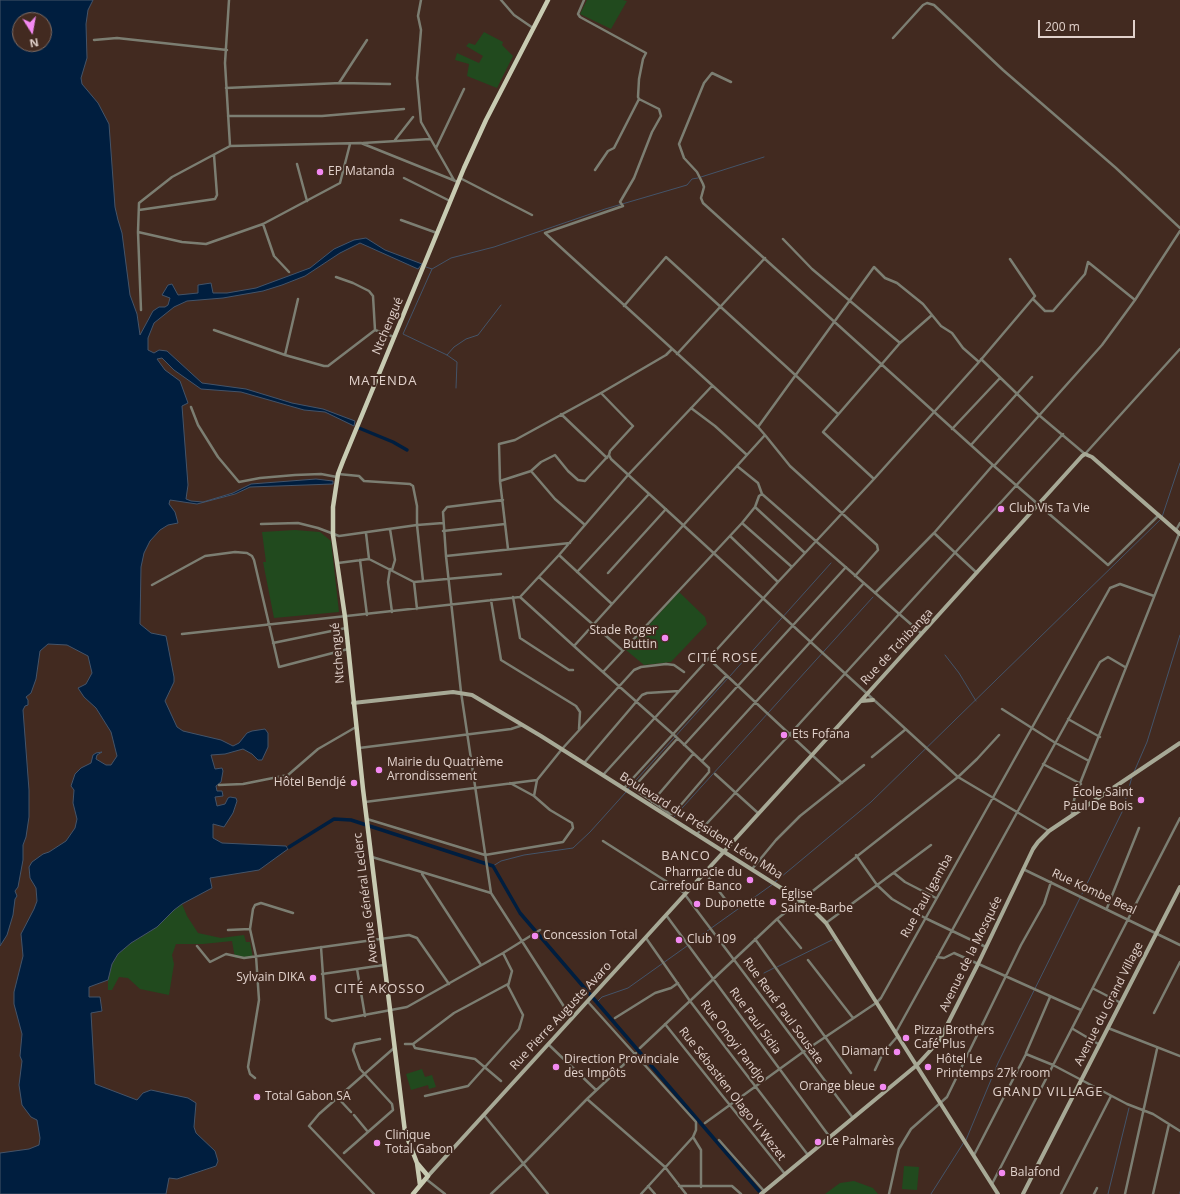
<!DOCTYPE html>
<meta charset="utf-8">
<style>
body{margin:0}
#map{position:relative;width:1180px;height:1194px;overflow:hidden;background:#422a20;font-family:"Open Sans",sans-serif}
canvas{display:block}
.north{position:absolute;left:12px;top:12px;width:40px;height:40px;box-sizing:border-box;background:#422a20;border:1px solid #826d64;border-radius:50%;rotate:169deg;font-size:11px;font-weight:700;line-height:16px;text-align:center;color:#e1d1cb}
.north::after{content:'';display:block;margin:auto;width:14px;height:18px;background:#f389f1;clip-path:polygon(50% 0,100% 100%,50% 72%,0 100%)}
.scale{position:absolute;left:1038px;top:20px;width:97px;height:18px;box-sizing:border-box;border:2px solid #e1d1cb;border-top:0;padding-left:5px;font-size:12px;line-height:14px;white-space:nowrap;color:#e1d1cb;-webkit-text-stroke:3px #422a20;paint-order:stroke}
</style>
<div id="map">
<canvas width="1180" height="1194"></canvas>
<div class="north">N</div>
<div class="scale">200 m</div>
</div>
<script>
const g = document.querySelector('canvas').getContext('2d');
g.lineJoin = 'round';
function paint(path, color) { g.fillStyle = color; g.fill(path, 'evenodd'); }
const toPath = rows => new Path2D(rows.map(r => 'M' + r).join(''));
function strokePath(path, color, width, dash) { g.strokeStyle = color; g.lineWidth = width; g.lineCap = dash ? 'butt' : 'round'; g.setLineDash(dash || []); g.stroke(path); }
function label(font, color, halo, rows, align = 'center') {
  g.font = font + ' "Open Sans",sans-serif'; g.lineWidth = 4; g.setLineDash([]); g.textBaseline = 'middle'; g.strokeStyle = halo; g.fillStyle = color; for (const [text, x, y, turn = 0] of rows) {
    g.save(); g.translate(x, y); g.rotate((+turn || 0) * Math.PI / 180); g.textAlign = isNaN(turn) ? turn : align; if (halo) g.strokeText(text, 0, 0); g.fillText(text, 0, 0); g.restore();
  }
}
const green = toPath([
 [587,0,623,0,627,1,611,29,580,14],
 [484,32,503,42,502,45,513,56,497,88,467,76,469,64,455,60,457,53,479,63,483,56,466,46,469,43,475,45],
 [295,530,320,532,331,541,339,612,274,618,263,562,266,562,262,532],
 [679,592,705,617,707,624,671,662,644,665,626,650],
 [182,904,187,916,198,933,221,938,244,935,246,942,250,942,253,958,235,958,232,941,203,944,176,944,172,955,174,964,169,995,140,989,128,978,119,977,112,990,108,990,108,980,112,964,118,954,131,943,157,927,174,910],
 [422,1069,425,1077,432,1075,436,1087,429,1089,428,1085,411,1090,406,1074],
 [904,1166,919,1167,917,1190,902,1189],
 [854,1181,873,1188,878,1194,825,1194,840,1183]
]);
const water = toPath([
 [0,0,93,0,88,10,86,24,87,58,81,78,82,84,98,103,109,124,115,207,118,220,122,233,130,295,137,314,140,335,153,311,159,307,165,307,168,305,170,298,162,295,168,285,172,284,178,295,198,293,198,285,211,283,213,293,227,293,256,288,310,268,334,249,354,240,366,238,385,250,422,264,418,269,360,243,340,253,305,276,282,285,263,291,223,298,187,301,174,307,154,323,148,338,148,350,154,353,159,350,167,351,202,383,246,389,292,403,323,409,355,421,354,426,325,412,304,410,241,392,201,389,174,370,162,358,157,359,165,370,180,381,188,403,182,406,188,485,186,499,191,501,203,502,233,493,251,484,316,479,333,481,333,484,250,487,235,494,197,504,170,500,169,504,175,512,178,523,168,525,160,530,150,541,144,553,141,567,140,624,151,633,166,636,174,677,174,682,165,701,177,727,183,731,221,740,233,746,239,743,247,733,252,731,265,729,268,733,268,747,262,760,258,760,252,754,243,749,225,754,211,755,215,769,222,768,223,771,221,782,216,786,217,791,222,791,223,796,215,797,217,806,225,804,228,798,230,797,236,798,237,801,233,813,224,827,213,824,213,838,222,843,286,846,288,849,259,870,210,878,212,888,182,904,174,910,157,927,131,943,118,954,112,964,108,980,89,987,89,997,100,997,102,1011,91,1013,95,1084,137,1100,143,1093,151,1090,188,1098,196,1103,194,1127,196,1133,215,1151,218,1161,216,1166,177,1179,169,1178,166,1194,0,1194,0,1153,29,1149,39,1145,40,1138,37,1120,31,1117,22,1105,19,1085,22,1061,20,1056,22,1034,14,1004,14,992,23,956,21,934,34,909,37,901,36,888,30,878,29,867,32,862,43,854,49,852,66,841,75,828,77,819,73,803,74,790,71,786,75,774,81,768,91,763,93,755,96,753,102,752,97,755,96,759,106,765,111,765,117,756,111,732,96,708,84,697,78,688,86,684,92,673,88,656,67,645,48,644,40,651,36,679,31,693,26,697,28,700,28,705,25,706,23,710,29,790,29,817,26,837,23,845,23,860,18,887,15,891,17,896,15,899,13,915,7,935,0,946,0,0],
 [20,20,44,20,44,44,20,44,20,20]
]);
const stream = toPath([
 [701,177,764,157],
 [426,267,432,269,403,334,447,355,457,362,456,388],
 [432,269,451,258,494,247,605,209,687,185,692,179,698,178],
 [447,355,454,347,466,339,478,335,501,305],
 [1162,517,1180,463],
 [945,655,959,673,976,701],
 [730,676,831,563],
 [1134,772,1147,742,1180,635],
 [628,789,728,678],
 [674,817,873,597],
 [493,866,501,861,524,855,573,848,590,832,626,792],
 [775,882,871,802,1160,520],
 [1082,894,1122,812,1132,777],
 [689,944,773,884],
 [777,967,832,940],
 [764,973,774,968],
 [596,1003,602,997,628,988,687,946],
 [966,1140,998,1063,1080,898],
 [931,1194,964,1142],
 [1108,1194,1129,1108],
 [1180,1194,1180,1192]
]);
const canal = toPath([
 [359,428,393,442,407,450],
 [289,847,334,819,351,820,493,866,520,913,759,1191]
]);
const street = toPath([
 [229,0,225,63,230,146],
 [421,0,418,16,421,30,417,78,421,122,454,180],
 [501,0,514,15,533,28],
 [584,0,578,14,580,17,646,53,643,59,639,79,638,97,639,99,659,109,661,116,652,132,634,178,620,202,623,206,545,233,758,427],
 [893,38,923,5,927,3,934,5,1003,70,1116,168,1180,228],
 [94,40,117,38,227,50],
 [731,82,712,73,704,83,679,144,684,158,697,172,703,184,704,187,701,198,703,203,994,466,1108,565,1158,516],
 [339,83,367,40],
 [226,88,341,83,390,84],
 [228,116,322,116,404,109],
 [395,140,413,117],
 [363,143,430,139],
 [436,148,464,89],
 [297,164,307,201],
 [595,170,608,151,614,148,639,99],
 [404,178,450,201],
 [460,178,532,215],
 [139,210,215,199,217,195,214,155],
 [401,220,437,233],
 [263,224,274,256,289,272],
 [138,232,182,242,206,244,263,224,340,183,350,144],
 [783,239,812,269,900,343],
 [1088,262,1135,300],
 [336,277,353,283,369,291,373,296,375,330],
 [1033,299,1045,311,1053,311,1085,274,1088,262],
 [624,306,666,257,838,414],
 [141,310,138,232,139,203,172,177,230,146,361,143,458,182],
 [214,330,285,355,324,366,328,366,375,330],
 [375,330,394,337],
 [677,354,765,258],
 [285,355,298,299],
 [981,359,1040,416,1085,454,1180,349],
 [601,393,633,426,610,451,609,455,611,459,958,777,1049,831],
 [191,407,198,425,218,457,239,482,260,478,295,475,321,474,337,477],
 [691,408,715,426,747,455],
 [561,414,607,458],
 [952,429,1000,378],
 [765,435,790,466,877,545,878,550,855,576],
 [971,445,1032,377],
 [737,466,758,483,762,494],
 [994,466,1102,345,1135,300,1180,231],
 [531,471,555,499,585,525],
 [338,474,359,476,364,481,410,484,413,486,417,506,417,525,443,523],
 [874,479,823,432,900,343,932,315],
 [500,481,531,471,541,462,555,455,568,471,578,480,585,481,609,455],
 [503,500,447,507,443,512,446,556,461,692,491,893,572,1019],
 [755,507,805,553],
 [742,523,792,567],
 [261,524,298,523,318,528,339,536,417,525,423,581],
 [390,529,395,560,392,570],
 [1176,530,1180,523],
 [443,531,505,524],
 [366,533,369,559],
 [934,533,977,573],
 [730,536,778,582],
 [508,549,500,481,499,444,515,440,601,393,666,355,672,349],
 [559,555,612,604],
 [446,556,570,543],
 [360,560,367,615],
 [338,563,369,559,414,582,501,574],
 [390,569,388,582,392,612],
 [577,572,649,494],
 [608,573,666,509],
 [539,577,622,650],
 [414,582,417,609],
 [152,585,205,556,235,552,247,553,252,556,254,560,279,667,348,649],
 [875,593,934,533,993,465],
 [513,597,520,638,569,670,573,670],
 [520,597,586,657,674,735,709,768,709,772,673,814,670,814,633,788,677,739],
 [491,600,501,660,576,706,580,712,579,729],
 [182,634,520,597,559,555,628,475,712,386],
 [273,643,346,628],
 [574,646,765,435,758,427,874,267,885,278,897,283,923,304,941,326,952,333,963,348,979,362],
 [709,659,842,783],
 [603,672,742,523,755,507,759,496,762,494,921,633],
 [1002,709,1054,742,1089,761],
 [1068,719,1100,737],
 [790,734,1063,434],
 [684,745,846,567],
 [359,748,511,729,523,725],
 [872,757,906,729],
 [702,761,864,583],
 [584,763,642,695,647,693,679,691],
 [1043,764,1081,784],
 [715,774,758,813],
 [603,775,778,582,874,479,979,362,1035,296,1010,259],
 [219,785,243,784,288,775,318,749,356,727],
 [624,788,726,676],
 [534,796,537,780,562,749,634,670,641,667,666,664,674,665,684,672],
 [365,802,537,780],
 [652,802,693,754],
 [1072,815,1072,809,1075,796,1179,534],
 [367,819,485,855,563,842,573,828,572,823,550,810,534,796,510,783],
 [697,834,790,734],
 [603,841,683,892,853,1118],
 [856,855,877,885,892,899,925,918,986,947],
 [372,857,491,893],
 [752,869,776,840,800,816,864,765],
 [1023,869,1180,945],
 [705,873,732,908],
 [894,873,905,882,936,898],
 [422,874,481,965],
 [1107,908,1139,828],
 [666,915,829,1136],
 [777,919,801,948],
 [826,923,931,845],
 [228,930,250,929],
 [646,938,690,1001,808,1155],
 [755,939,851,1073],
 [197,946,210,962,226,954,244,958,409,935,417,938,449,984],
 [321,947,326,1018,332,1021,407,1007,503,953,540,930],
 [937,957,944,958,954,953,1081,1010],
 [808,960,853,1018],
 [357,969,365,1016],
 [322,974,384,965],
 [1094,989,1121,1003],
 [588,1002,696,1122,696,1130,693,1137,641,1194],
 [1154,1013,1180,962],
 [615,1018,655,993,671,988,678,983],
 [665,1024,785,1174],
 [1108,1028,1180,1056],
 [1073,1029,1100,1045],
 [896,1032,1100,662,1108,657,1125,667],
 [405,1044,413,1044,454,1013,508,984],
 [413,1044,415,1048,475,1059,501,1081],
 [548,1044,596,1090],
 [640,1048,777,919,958,777,977,759,999,735],
 [1026,1053,1050,997],
 [875,1070,883,1053,897,1037],
 [255,1078,250,1074,248,1067,259,1000,256,956,250,929,253,909,255,905,261,903,293,913],
 [425,1096,468,1086,519,1029,523,1015,508,986,512,971,503,953],
 [338,1098,351,1112],
 [587,1099,665,1167,686,1194],
 [354,1115,368,1132],
 [484,1115,548,1194],
 [705,1123,803,1052,876,1003,881,998,1110,588,1120,584,1154,596],
 [693,1137,701,1150,701,1187],
 [719,1140,764,1191],
 [344,1153,393,1110,392,1104,360,1069,353,1050,355,1044,380,1039],
 [974,1155,1026,1054,1053,1065,1127,1104,1153,1114,1180,1131],
 [426,1179,445,1194],
 [992,1184,1180,818],
 [648,1186,655,1194],
 [679,1186,732,1186,741,1194],
 [374,1194,309,1126,319,1114,394,1048],
 [491,1194,523,1164,587,1099,636,1053],
 [889,1194,899,1149,911,1129,947,1097,1021,945,1044,904,1051,882],
 [1061,1194,1111,1096],
 [1094,1194,1097,1188],
 [1125,1194,1157,1049],
 [1153,1194,1169,1124]
]);
const secondary = toPath([
 [861,701,873,700],
 [353,703,453,692,472,695,541,736,808,905,826,923,998,1194],
 [428,1176,812,755,1082,456,1085,454,1092,457,1180,534],
 [761,1194,917,1065,939,1041,978,964,1033,849,1038,842,1049,831,1180,743],
 [1023,1194,1180,887]
]);
const primary = toPath([
 [417,1163,420,1185],
 [413,1194,428,1176,417,1163,405,1132,363,789,345,617,333,535,333,507,338,474,343,461,464,168,486,120,548,0]
]);
const markers = [
 [320,172,4,"#f389f1"],
 [1001,509,4,"#f389f1"],
 [665,638,4,"#f389f1"],
 [784,735,4,"#f389f1"],
 [379,770,4,"#f389f1"],
 [354,783,4,"#f389f1"],
 [1141,800,4,"#f389f1"],
 [750,880,4,"#f389f1"],
 [773,902,4,"#f389f1"],
 [697,904,4,"#f389f1"],
 [535,936,4,"#f389f1"],
 [679,940,4,"#f389f1"],
 [313,978,4,"#f389f1"],
 [906,1038,4,"#f389f1"],
 [897,1052,4,"#f389f1"],
 [556,1067,4,"#f389f1"],
 [928,1067,4,"#f389f1"],
 [883,1087,4,"#f389f1"],
 [257,1097,4,"#f389f1"],
 [818,1142,4,"#f389f1"],
 [377,1143,4,"#f389f1"],
 [1002,1173,4,"#f389f1"]
];
const poiNames = [
 ["EP Matanda",328,172],
 ["Club Vis Ta Vie",1009,509],
 ["Stade Roger",657,631,"right"],
 ["Buttin",657,645,"right"],
 ["Ets Fofana",792,735],
 ["Mairie du Quatrième",387,763],
 ["Arrondissement",387,777],
 ["Hôtel Bendjé",346,783,"right"],
 ["École Saint",1133,793,"right"],
 ["Paul De Bois",1133,807,"right"],
 ["Pharmacie du",742,873,"right"],
 ["Carrefour Banco",742,887,"right"],
 ["Église",781,895],
 ["Sainte-Barbe",781,909],
 ["Duponette",705,904],
 ["Concession Total",543,936],
 ["Club 109",687,940],
 ["Sylvain DIKA",305,978,"right"],
 ["Pizza Brothers",914,1031],
 ["Café Plus",914,1045],
 ["Diamant",889,1052,"right"],
 ["Direction Provinciale",564,1060],
 ["des Impôts",564,1074],
 ["Hôtel Le",936,1060],
 ["Printemps 27k room",936,1074],
 ["Orange bleue",875,1087,"right"],
 ["Total Gabon SA",265,1097],
 ["Clinique",385,1136],
 ["Total Gabon",385,1150],
 ["Le Palmarès",826,1142],
 ["Balafond",1010,1173]
];
const streetNames = [
 ["Ntchengué",388,326,-67],
 ["Rue de Tchibanga",897,647,-47],
 ["Ntchengué",338,653,-95],
 ["Boulevard du Président Léon Mba",701,826,32],
 ["Rue Kombe Beal",1094,892,25],
 ["Rue Paul Igamba",927,896,-61],
 ["Avenue Général Leclerc",366,898,-97],
 ["Avenue de la Mosquée",971,954,-64],
 ["Avenue du Grand Village",1109,1004,-63],
 ["Rue René Paul Sousate",783,1011,54],
 ["Rue Pierre Auguste Avaro",561,1016,-47],
 ["Rue Paul Sidia",755,1021,54],
 ["Rue Onoyi Pandjo",733,1042,53],
 ["Rue Sébastien Olago Yi Wezet",732,1094,52]
];
const neighbourhoodNames = [
 ["MATENDA",383,381],
 ["CITÉ ROSE",723,658],
 ["BANCO",686,856],
 ["CITÉ AKOSSO",380,989],
 ["GRAND VILLAGE",1048,1092]
];
paint(green, '#214a1e');
paint(water, '#001e3f');
strokePath(water, '#445469', 1);
strokePath(stream, '#445469', 1);
strokePath(canal, '#001e3f', 3.5);
strokePath(street, '#7c7e72', 2.5);
strokePath(secondary, '#a7a996', 4);
strokePath(primary, '#c8cbb2', 4.5);
for (const [x, y, r, color] of markers) { const dot = new Path2D(); dot.arc(x, y, r, 0, 2 * Math.PI); g.fillStyle = color; g.fill(dot); strokePath(dot, '#422a20', 1.5); }
label('12px', '#e1d1cb', '#422a20', poiNames, 'left');
label('12px', '#e1d1cb', '#422a20', streetNames);
g.letterSpacing = '1px';
label('13px', '#e1d1cb', '#422a20', neighbourhoodNames);
g.letterSpacing = '0px';
</script>
